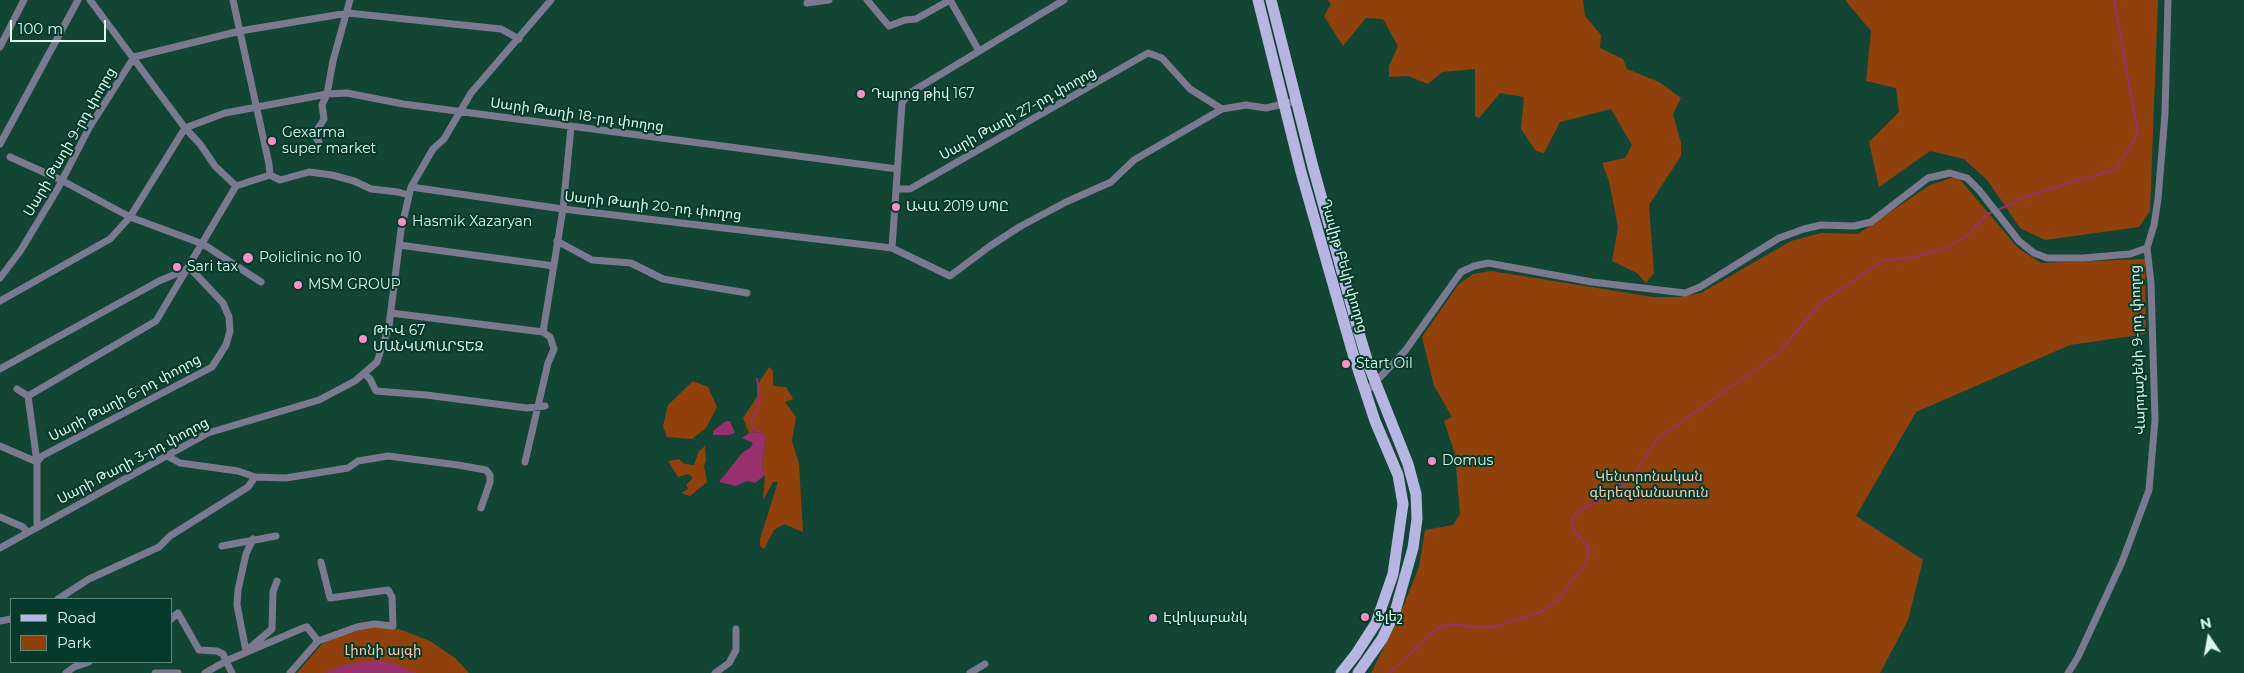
<!DOCTYPE html>
<meta charset="utf-8">
<style>
body{margin:0}
#map{position:relative;width:2244px;height:673px;overflow:hidden;background:#134535;font-family:Montserrat,sans-serif}
canvas{display:block}
.legend{position:absolute;left:10px;top:598px;width:162px;height:65px;box-sizing:border-box;background:#043a2b;border:1px solid #5a8778;margin:0;padding:6px 9px;list-style:none;font-size:15px;color:#dafaec}
.legend li{display:flex;align-items:center;gap:10px;height:25px}
.legend b{width:25px;border:1px solid #5a8778}
.north{position:absolute;left:2184px;top:613px;width:50px;height:50px;-webkit-text-stroke:4px #043a2b;paint-order:stroke;rotate:348deg;font-size:14px;font-weight:700;line-height:20px;text-align:center;color:#dafaec}
.north::after{content:'';display:block;margin:auto;width:18px;height:22px;background:#dafaec;clip-path:polygon(50% 0,100% 100%,50% 72%,0 100%)}
.scale{position:absolute;left:10px;top:20px;width:96px;height:22px;box-sizing:border-box;border:2px solid #dafaec;border-top:0;padding-left:6px;font-size:15px;line-height:18px;white-space:nowrap;color:#dafaec;-webkit-text-stroke:4px #043a2b;paint-order:stroke}
</style>
<div id="map">
<canvas width="2244" height="673"></canvas>
<ul class="legend">
<li><b style="height:6px;background:#b7b5e2"></b>Road</li>
<li><b style="height:14px;background:#90410b"></b>Park</li>
</ul>
<div class="north">N</div>
<div class="scale">100 m</div>
</div>
<script>
const g = document.querySelector('canvas').getContext('2d');
g.lineJoin = 'round';
function paint(path, color) { g.fillStyle = color; g.fill(path, 'evenodd'); }
const toPath = rows => new Path2D(rows.map(r => 'M' + r).join(''));
function strokePath(path, color, width, dash) { g.strokeStyle = color; g.lineWidth = width; g.lineCap = dash ? 'butt' : 'round'; g.setLineDash(dash || []); g.stroke(path); }
function label(font, color, halo, rows, align = 'center') {
  g.font = font + ' Montserrat,"Noto Sans Armenian",sans-serif'; g.lineWidth = 4; g.setLineDash([]); g.textBaseline = 'middle'; g.strokeStyle = halo; g.fillStyle = color; for (const [text, x, y, turn = 0] of rows) {
    g.save(); g.translate(x, y); g.rotate((+turn || 0) * Math.PI / 180); g.textAlign = isNaN(turn) ? turn : align; if (halo) g.strokeText(text, 0, 0); g.fillText(text, 0, 0); g.restore();
  }
}
const green = toPath([
 [1328,0,1583,0,1585,16,1601,35,1600,48,1623,59,1627,69,1659,82,1681,98,1673,114,1681,143,1681,156,1649,205,1654,273,1646,283,1637,273,1612,261,1618,227,1609,181,1602,163,1625,158,1632,145,1611,109,1560,122,1544,153,1536,151,1521,129,1524,97,1500,93,1479,118,1475,116,1475,69,1442,72,1428,84,1408,76,1389,77,1389,66,1398,46,1383,19,1366,18,1343,46,1324,16,1331,4],
 [1845,0,2158,0,2150,211,2139,227,2045,240,2020,228,1988,181,1964,159,1930,151,1879,187,1869,142,1899,112,1896,88,1866,81,1871,31],
 [1957,176,2018,248,2041,263,2145,259,2146,334,2070,345,1916,412,1856,516,1923,560,1908,620,1880,673,1371,673,1399,617,1419,567,1425,530,1453,525,1460,514,1455,454,1444,421,1452,417,1434,386,1422,337,1458,285,1473,274,1491,271,1653,297,1679,297,1701,293,1791,241,1821,233,1858,234,1930,185],
 [769,367,773,371,773,386,786,387,793,399,785,402,796,417,792,441,799,464,803,532,784,524,774,530,764,549,760,546,760,539,778,482,773,482,763,500,765,475,762,466,766,437,761,432,749,433,743,418,757,397,757,386],
 [693,381,708,387,717,407,706,428,692,439,667,437,663,426,668,405],
 [705,446,706,461,704,466,707,482,690,496,681,493,688,489,686,485,693,478,688,474,678,477,668,461,679,459,684,464,694,465,699,451],
 [374,627,399,629,430,641,455,658,469,673,297,673,322,644,338,635]
]);
const water = toPath([
 [726,421,730,421,735,433,729,435,713,435,713,431],
 [761,432,766,437,762,466,765,475,755,483,747,481,736,486,719,482,742,453,750,448,753,443,742,438,749,433],
 [376,660,393,663,416,673,325,673,342,665]
]);
const stream = toPath([
 [1998,210,2027,196,2116,169,2138,134,2114,0],
 [757,379,760,395,758,408,751,420,753,428,759,432],
 [1389,673,1439,627,1453,624,1475,627,1493,627,1541,612,1557,601,1587,562,1589,548,1573,530,1572,521,1574,514,1617,491,1633,476,1658,438,1778,354,1819,304,1882,261,1914,257,1947,248,1970,233,1986,215,1994,211]
]);
const street = toPath([
 [90,0,185,128,200,144,215,166,236,186],
 [233,0,269,164,270,175],
 [867,0,889,26,905,20,916,19,950,0],
 [950,0,979,51],
 [807,3,829,0],
 [0,47,24,0],
 [319,142,314,135,324,119,322,105,327,94,333,61,350,0],
 [0,144,78,0],
 [10,157,61,180,130,217,203,244,261,282],
 [236,186,270,175,280,180,309,172,332,175,354,181,371,189,398,192,408,195],
 [411,187,563,209,892,248,950,276,990,246,1021,226,1066,202,1111,182,1134,160,1222,109,1246,105,1266,108,1296,101],
 [897,189,910,189,1148,53,1162,58,1190,89,1222,109],
 [557,241,592,260,631,263,663,279,747,293],
 [399,245,554,266],
 [892,248,902,103,908,94,1064,0],
 [0,278,21,250,57,190,89,128,134,57,240,31,348,13,501,29,519,39],
 [0,301,110,239,130,217,185,128,225,113,327,94,347,93,403,104,897,169],
 [391,313,543,332,550,337,554,349,548,363,525,462],
 [543,332,563,209,571,127],
 [0,369,159,281,190,268,223,303,229,317,230,331,226,345,212,367,42,456,37,462,0,446],
 [365,374,370,379,376,391,426,395,527,408,545,406],
 [17,389,28,396],
 [1365,393,1405,351,1461,272,1474,266,1488,263,1592,282,1685,293,1700,287,1779,238,1804,229,1821,225,1854,226,1871,222,1928,178,1950,173,1967,178,1979,190,2019,241,2034,253,2047,258,2083,258,2130,254,2147,248],
 [28,396,156,321,236,186],
 [28,396,37,462,37,527],
 [167,456,180,463,238,471,255,477,286,478,348,468,358,461,388,456,458,465,486,470,490,475,490,482,481,508],
 [0,517,23,527,27,532],
 [253,539,246,554,238,590,237,605,246,651,272,629,273,592,277,581],
 [222,546,276,536],
 [0,548,208,433,319,400,355,381,377,362,389,326,401,230,411,187,433,149,444,139,471,93,551,0],
 [58,599,89,579,159,547,170,536,248,487,255,477],
 [171,619,178,613,199,650,217,651,223,654,226,661,205,673],
 [0,621,11,619],
 [66,673,74,667,89,662],
 [155,673,178,673],
 [232,673,226,661,303,628,307,627,318,641],
 [290,673,318,641,357,627,374,624,393,626,392,597,388,590,330,598,321,562],
 [715,673,729,663,736,650,736,629],
 [970,673,985,664],
 [2068,673,2078,657,2122,562,2149,490,2155,420,2151,283,2147,248,2154,225,2158,199,2165,114,2168,0]
]);
const primary = toPath([
 [1258,0,1301,172,1353,354,1375,421,1398,475,1403,504,1393,574,1376,623,1356,654,1341,673],
 [1271,0,1313,167,1359,333,1369,366,1408,464,1416,494,1417,519,1413,548,1395,612,1382,639,1358,673]
]);
const markers = [
 [861,94,5,"#fa8fc8"],
 [272,141,5,"#fa8fc8"],
 [896,207,5,"#fa8fc8"],
 [402,222,5,"#fa8fc8"],
 [248,258,6,"#fa8fc8"],
 [177,267,5,"#fa8fc8"],
 [298,285,5,"#fa8fc8"],
 [363,339,5,"#fa8fc8"],
 [1346,364,5,"#fa8fc8"],
 [1432,461,5,"#fa8fc8"],
 [1365,617,5,"#fa8fc8"],
 [1153,618,5,"#fa8fc8"]
];
const poiNames = [
 ["Դպրոց թիվ 167",871,94],
 ["Gexarma",282,133],
 ["super market",282,149],
 ["ԱՎԱ 2019 ՍՊԸ",906,207],
 ["Hasmik Xazaryan",412,222],
 ["Policlinic no 10",259,258],
 ["Sari tax",187,267],
 ["MSM GROUP",308,285],
 ["ԹԻՎ 67",373,331],
 ["ՄԱՆԿԱՊԱՐՏԵԶ",373,347],
 ["Start Oil",1356,364],
 ["Domus",1442,461],
 ["Ֆլեշ",1375,617],
 ["Էվոկաբանկ",1163,618]
];
const streetNames = [
 ["Սարի Թաղի 27-րդ փողոց",1018,114,-29],
 ["Սարի Թաղի 18-րդ փողոց",577,115,8],
 ["Սարի Թաղի 9-րդ փողոց",70,142,-60],
 ["Սարի Թաղի 20-րդ փողոց",653,206,6],
 ["Դավիթ Բեկի փողոց",1344,266,74],
 ["Վարդաշենի 9-րդ փողոց",2138,350,-92],
 ["Սարի Թաղի 6-րդ փողոց",125,398,-28],
 ["Սարի Թաղի 3-րդ փողոց",133,461,-28]
];
const parkNames = [
 ["Կենտրոնական",1649,477],
 ["գերեզմանատուն",1649,493],
 ["Լիոնի այգի",383,651]
];
paint(green, '#90410b');
paint(water, '#98306e');
strokePath(stream, '#98306e', 2);
strokePath(street, '#7a798f', 7);
strokePath(primary, '#b7b5e2', 11);
for (const [x, y, r, color] of markers) { const dot = new Path2D(); dot.arc(x, y, r, 0, 2 * Math.PI); g.fillStyle = color; g.fill(dot); strokePath(dot, '#043a2b', 2); }
label('14px', '#dafaec', '#043a2b', poiNames, 'left');
label('14px', '#dafaec', '#043a2b', streetNames);
label('14px', '#fdc6ab', '#043a2b', parkNames);
</script>
